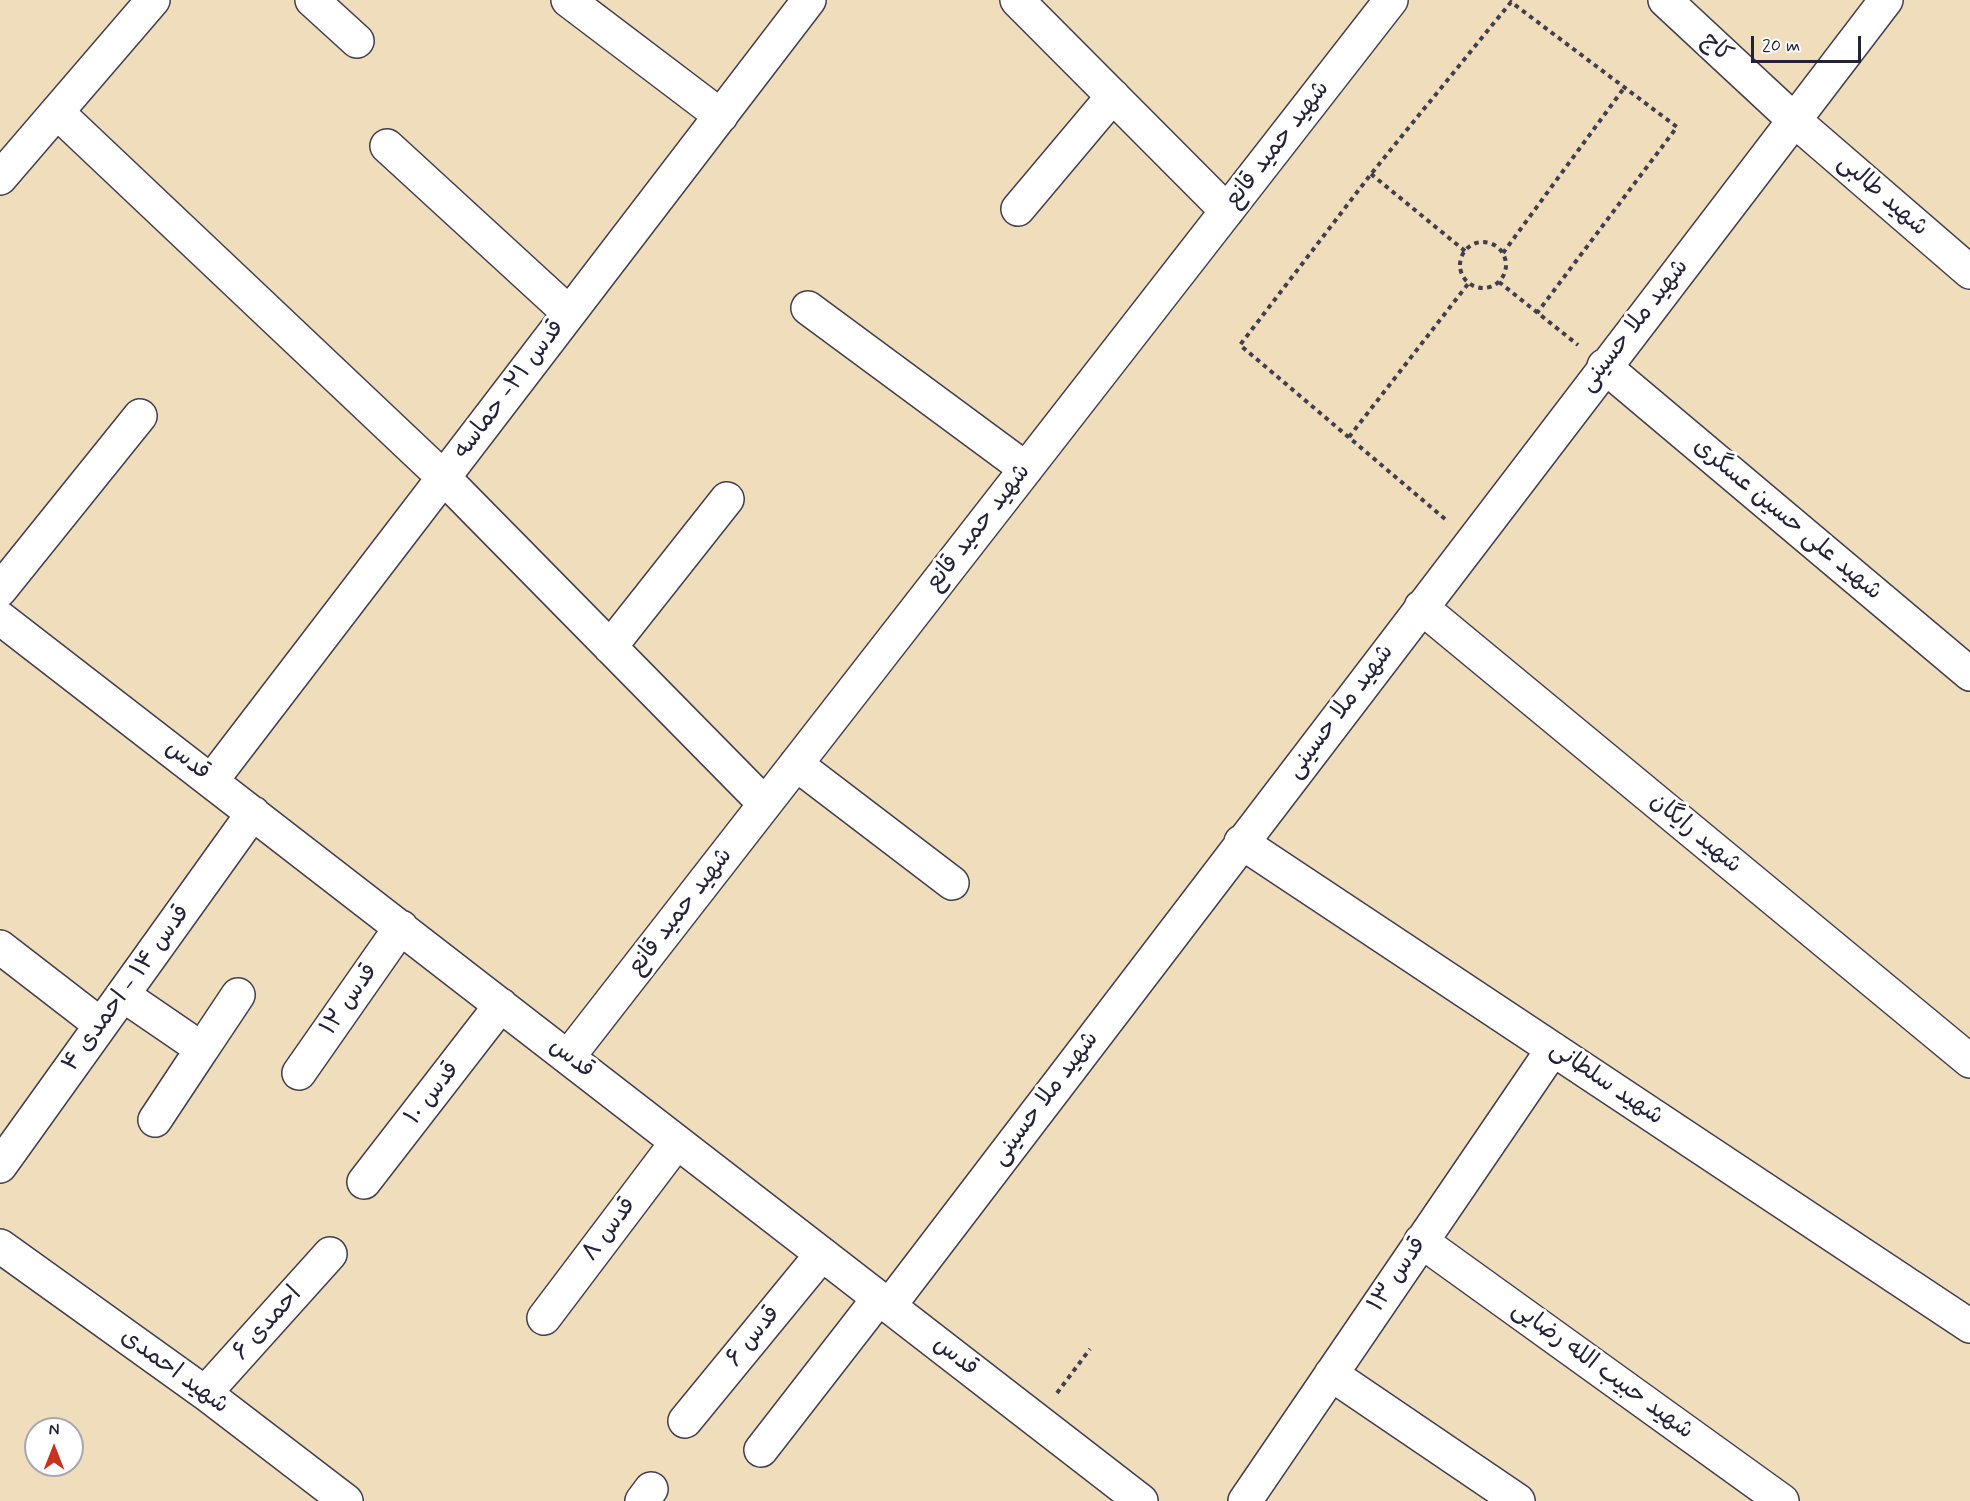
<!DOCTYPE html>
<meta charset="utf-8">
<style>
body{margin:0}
#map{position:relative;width:1970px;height:1501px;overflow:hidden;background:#f0ddbc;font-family:Mynerve,sans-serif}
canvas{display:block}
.north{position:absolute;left:24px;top:1417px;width:60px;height:60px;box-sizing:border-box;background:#fff;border:2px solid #a7a7b1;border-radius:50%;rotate:0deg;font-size:16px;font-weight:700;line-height:24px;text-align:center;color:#22223b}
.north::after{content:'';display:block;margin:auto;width:21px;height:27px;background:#c8321e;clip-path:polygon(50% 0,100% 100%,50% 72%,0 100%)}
.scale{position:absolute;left:1751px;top:36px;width:110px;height:27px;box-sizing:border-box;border:3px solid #22223b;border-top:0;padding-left:8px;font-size:18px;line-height:21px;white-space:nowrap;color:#22223b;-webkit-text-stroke:4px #fff;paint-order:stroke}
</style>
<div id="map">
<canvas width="1970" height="1501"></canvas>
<div class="north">N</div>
<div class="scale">20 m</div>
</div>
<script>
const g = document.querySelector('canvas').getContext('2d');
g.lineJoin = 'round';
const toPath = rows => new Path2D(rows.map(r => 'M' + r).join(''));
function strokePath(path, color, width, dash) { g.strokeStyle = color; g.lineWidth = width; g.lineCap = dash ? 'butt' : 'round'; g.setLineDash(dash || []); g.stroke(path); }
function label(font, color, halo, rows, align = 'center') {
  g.font = font + ' Mynerve,"Playpen Sans Arabic",sans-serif'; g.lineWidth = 6; g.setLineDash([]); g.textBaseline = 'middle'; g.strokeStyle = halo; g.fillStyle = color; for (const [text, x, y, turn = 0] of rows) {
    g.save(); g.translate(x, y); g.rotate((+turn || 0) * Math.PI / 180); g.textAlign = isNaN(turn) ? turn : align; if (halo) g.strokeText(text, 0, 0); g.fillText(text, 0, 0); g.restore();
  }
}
const path = toPath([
 [1371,174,1465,251],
 '1460 265a23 23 0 1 1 46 0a23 23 0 1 1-46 0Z',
 [1503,253,1624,88],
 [1499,282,1578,345],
 [1349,437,1468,284],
 [1445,519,1240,345,1371,174,1511,2,1677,127,1537,313],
 [1057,1393,1090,1349]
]);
const minor = toPath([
 [312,0,357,41],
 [568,0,721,116],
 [1017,0,1227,211],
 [1665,0,1794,120,1970,272],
 [57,112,444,478,765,804],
 [387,146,569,313],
 [0,178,153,0],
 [1018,209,1113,96],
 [808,308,1026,469],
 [1604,366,1970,674],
 [0,590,140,416],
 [1421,607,1970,1061],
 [0,618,1141,1501],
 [610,647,727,499],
 [796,764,952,883],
 [212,780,809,0],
 [1241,842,1970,1326],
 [0,947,101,1025],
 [123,995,202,1049,238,995],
 [568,1057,1391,0],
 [299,1073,401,927],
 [155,1120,202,1049],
 [0,1166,253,813],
 [364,1182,501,1005],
 [1421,1241,1782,1501],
 [0,1246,205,1393,346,1501],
 [889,1306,1886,0],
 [544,1318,677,1142],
 [1331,1374,1518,1501],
 [205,1393,330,1254],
 [685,1421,822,1254],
 [761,1450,879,1298],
 [642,1501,651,1489],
 [1245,1501,1553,1049]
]);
const streetNames = [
 ["کاج",1716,48,43],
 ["شهید حمید قانع",1278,145,-52],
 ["شهید طالبی",1882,196,41],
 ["شهید ملا حسینی",1635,326,-52],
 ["قدس ۲۱- حماسه",510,390,-53],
 ["شهید علی حسین عسگری",1787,520,40],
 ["شهید حمید قانع",979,528,-52],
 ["شهید ملا حسینی",1341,712,-53],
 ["قدس",187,761,38],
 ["شهید رایگان",1695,834,40],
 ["شهید حمید قانع",681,912,-52],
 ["قدس ۱۴ - احمدی ۴",127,989,-54],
 ["قدس ۱۲",350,1000,-55],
 ["قدس",571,1059,38],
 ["شهید سلطانی",1606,1084,34],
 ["قدس ۱۰",433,1094,-52],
 ["شهید ملا حسینی",1046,1099,-53],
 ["قدس ۸",610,1230,-53],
 ["قدس ۱۳",1398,1275,-56],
 ["احمدی ۶",268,1324,-48],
 ["قدس ۶",754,1337,-51],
 ["قدس",955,1357,38],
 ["شهید حبیب الله رضایی",1602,1371,36],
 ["شهید احمدی",174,1372,36]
];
strokePath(minor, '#413e4e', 36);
strokePath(path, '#413e4e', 4, [4.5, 4.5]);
strokePath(minor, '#fff', 33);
label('24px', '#22223b', '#fff', streetNames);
</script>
